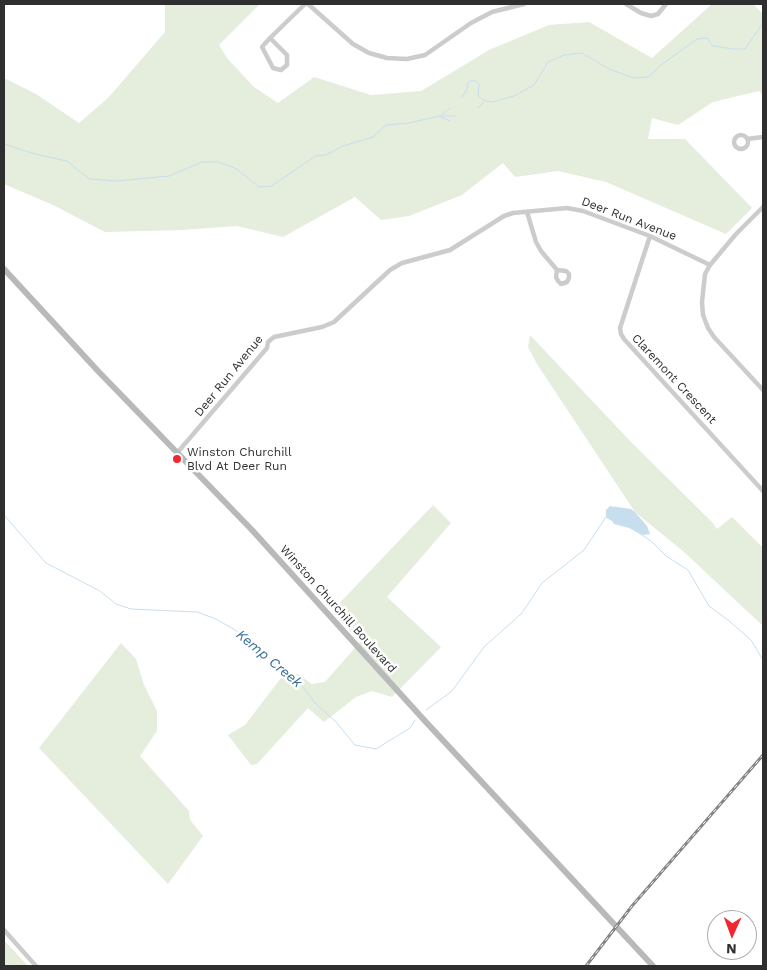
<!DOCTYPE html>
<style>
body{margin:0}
#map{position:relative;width:767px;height:970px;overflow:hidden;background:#fff;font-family:"Work Sans",sans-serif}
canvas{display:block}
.frame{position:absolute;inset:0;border:5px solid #2f2f2f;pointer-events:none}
.north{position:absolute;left:707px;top:910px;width:50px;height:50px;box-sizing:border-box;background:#fff;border:1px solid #acacac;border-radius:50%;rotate:182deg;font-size:14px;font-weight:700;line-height:20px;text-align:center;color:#2f2f2f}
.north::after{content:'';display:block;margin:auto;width:18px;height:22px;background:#f2262f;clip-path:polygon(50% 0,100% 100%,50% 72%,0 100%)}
</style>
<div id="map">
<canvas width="767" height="970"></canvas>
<div class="frame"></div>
<div class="north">N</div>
</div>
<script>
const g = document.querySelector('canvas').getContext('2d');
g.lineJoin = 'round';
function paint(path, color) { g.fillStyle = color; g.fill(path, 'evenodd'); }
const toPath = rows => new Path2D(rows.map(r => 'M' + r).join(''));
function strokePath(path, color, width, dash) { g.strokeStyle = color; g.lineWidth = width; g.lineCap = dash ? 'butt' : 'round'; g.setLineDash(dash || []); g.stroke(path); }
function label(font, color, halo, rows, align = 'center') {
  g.font = font + ' "Work Sans",sans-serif'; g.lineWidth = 5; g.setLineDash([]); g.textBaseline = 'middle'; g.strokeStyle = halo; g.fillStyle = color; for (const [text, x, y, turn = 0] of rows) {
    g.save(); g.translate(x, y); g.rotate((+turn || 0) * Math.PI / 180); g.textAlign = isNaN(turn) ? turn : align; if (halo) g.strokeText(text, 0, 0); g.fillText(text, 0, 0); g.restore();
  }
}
const green = toPath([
 [165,4,260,4,219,45,227,58,254,87,278,103,314,77,371,95,421,91,489,50,549,25,589,22,652,58,712,4,753,4,763,14,763,95,759,91,713,102,678,125,652,118,648,139,685,139,752,208,726,234,606,182,558,171,515,177,503,163,462,195,409,216,381,220,355,197,283,237,237,226,182,230,105,232,53,205,4,184,4,78,36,94,79,123,108,98,165,32],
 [530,335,632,443,712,522,717,529,732,517,763,548,763,626,684,552,635,512,537,364,528,347],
 [433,505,451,523,387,597,441,647,392,697,372,691,356,697,324,722,308,708,257,764,251,765,228,735,245,725,284,674,298,674,312,684,325,682,360,642,332,611],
 [121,643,136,659,144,685,157,711,157,731,140,756,189,811,190,820,203,836,168,884,39,748],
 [4,940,27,965,29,966,4,966]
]);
const water = toPath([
 [610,506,631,509,635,512,647,526,650,534,643,535,629,528,614,524,612,521,606,517,606,510]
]);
const stream = toPath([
 [462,97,467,89,468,83,470,81,474,80,479,84,478,96,485,101,492,102,514,96,534,85,548,62,564,55,582,53,609,69,634,78,648,77,661,65,697,39,707,38,713,46,734,49,745,49,763,23],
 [478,108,484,102],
 [441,116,455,116],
 [441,117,450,121],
 [4,144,35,154,67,161,89,179,117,181,169,176,202,162,218,162,235,168,259,187,272,186,315,156,326,155,343,146,373,137,386,125,409,123,440,116,450,108],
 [4,515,46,563,100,591,116,604,131,609,197,612,216,619,235,630,299,682,315,703,336,722,355,745,376,749,410,728,415,720],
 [634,530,651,541,666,556,688,570,709,606,728,620,751,640,763,660],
 [426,710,452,691,484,647,522,613,542,583,584,550,606,517,611,520]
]);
const street = toPath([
 [308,4,353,44,369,53,387,58,407,59,425,55,471,23,492,12,524,4],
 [626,4,641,13,651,16,658,14,666,4],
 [270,38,287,55,287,65,281,70,273,68,262,47,270,38,305,4],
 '734 142a7 7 0 1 1 14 0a7 7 0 1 1-14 0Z',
 [747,139,763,137],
 [763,207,736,234,710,265,705,274,702,302,703,315,708,328,714,337,763,390],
 [527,212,536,242,541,251,557,270],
 [650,236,620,328,621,334,624,339,763,491],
 [557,270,566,271,569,274,569,278,567,282,561,284,558,281,556,277,557,270],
 [177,453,267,348,268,342,274,337,322,327,334,322,390,270,402,263,450,250,504,216,513,213,567,208,583,211,650,236,710,265],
 [4,930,36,966]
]);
const secondary = toPath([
 [4,269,98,371,252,530,425,721,653,966]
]);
const rail = toPath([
 [586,966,632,906,763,755]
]);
const markers = [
 [177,459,5,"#f2262f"]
];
const streetNames = [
 ["Deer Run Avenue",629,219,21],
 ["Deer Run Avenue",229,376,-51],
 ["Claremont Crescent",674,379,47],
 ["Winston Churchill Boulevard",338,609,48]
];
const poiNames = [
 ["Winston Churchill",187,452],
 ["Blvd At Deer Run",187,466]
];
const waterNames = [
 ["Kemp Creek",269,659,40]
];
paint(green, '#e5eddc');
paint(water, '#c7deef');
strokePath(stream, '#c7deef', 1);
strokePath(street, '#ccc', 4.5);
strokePath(secondary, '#b9b9b9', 6);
strokePath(rail, '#848484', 3);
strokePath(rail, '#fff', 1, [4]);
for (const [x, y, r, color] of markers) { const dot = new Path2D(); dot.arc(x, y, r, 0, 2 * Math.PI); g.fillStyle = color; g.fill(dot); strokePath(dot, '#fff', 2); }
label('12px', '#2f2f2f', '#fff', streetNames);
label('12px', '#2f2f2f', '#fff', poiNames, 'left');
label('italic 14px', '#377098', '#fff', waterNames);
</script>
